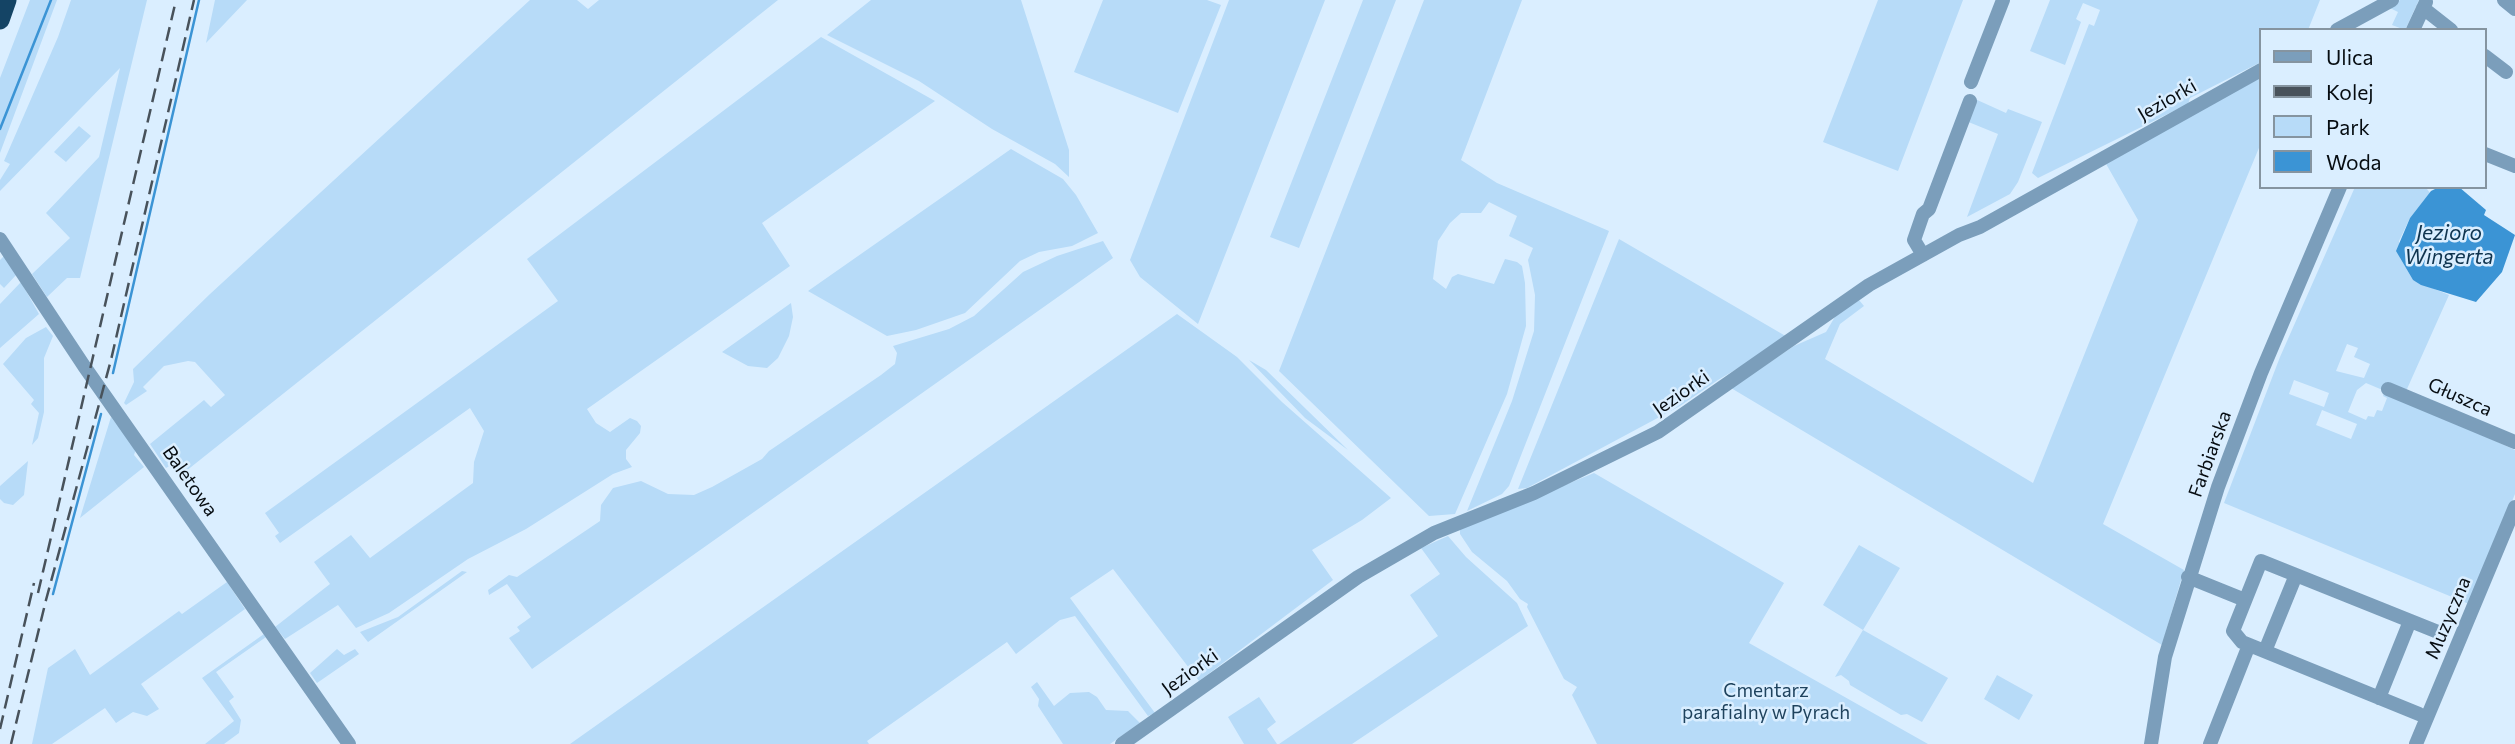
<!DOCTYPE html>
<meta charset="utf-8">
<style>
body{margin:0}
#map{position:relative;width:2515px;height:744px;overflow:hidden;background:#daeeff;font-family:Commissioner,sans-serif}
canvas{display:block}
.legend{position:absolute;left:2259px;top:28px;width:228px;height:161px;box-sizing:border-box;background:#daeeff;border:2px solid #8594a0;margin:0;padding:9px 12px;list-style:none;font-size:21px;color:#060c11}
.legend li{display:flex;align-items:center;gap:14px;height:35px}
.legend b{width:35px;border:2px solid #8594a0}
</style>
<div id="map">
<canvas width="2515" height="744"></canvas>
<ul class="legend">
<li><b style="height:9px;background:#7b9ebb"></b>Ulica</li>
<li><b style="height:9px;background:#48525b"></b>Kolej</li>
<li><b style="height:19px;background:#b7dbf8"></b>Park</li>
<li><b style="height:19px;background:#3b94d5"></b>Woda</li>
</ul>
</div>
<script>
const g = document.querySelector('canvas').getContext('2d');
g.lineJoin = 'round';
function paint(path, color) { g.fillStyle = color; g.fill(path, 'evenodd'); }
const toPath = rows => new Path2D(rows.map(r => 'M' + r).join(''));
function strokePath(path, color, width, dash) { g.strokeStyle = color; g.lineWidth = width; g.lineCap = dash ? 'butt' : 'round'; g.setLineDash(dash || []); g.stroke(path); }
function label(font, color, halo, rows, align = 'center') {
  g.font = font + ' Commissioner,sans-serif'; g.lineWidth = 5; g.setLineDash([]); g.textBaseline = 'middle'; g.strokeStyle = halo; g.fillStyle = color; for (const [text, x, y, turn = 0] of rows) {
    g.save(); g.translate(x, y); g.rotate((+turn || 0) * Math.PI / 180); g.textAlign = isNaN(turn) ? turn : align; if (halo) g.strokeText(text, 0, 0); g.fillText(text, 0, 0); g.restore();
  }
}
const green = toPath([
 [30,0,57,0,0,153,0,78],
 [71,0,147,0,80,278,67,278,47,297,32,274,70,238,46,213,99,157,120,68,0,191,0,180,10,164,4,161,58,37],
 [215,0,247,0,206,43],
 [530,0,577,0,588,9,599,0,778,0,181,475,173,464,166,468,150,444,204,400,211,407,225,395,195,362,188,361,164,366,143,387,147,391,126,405,124,403,134,382,133,369,210,294],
 [871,0,1021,0,1069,150,1069,177,1055,164,992,129,919,81,827,35],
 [1103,0,1207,0,1221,5,1178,113,1074,72],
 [1229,0,1325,0,1198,324,1140,277,1130,260],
 [1363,0,1396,0,1299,248,1270,237],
 [1424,0,1522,0,1461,160,1497,183,1609,231,1509,486,1502,494,1467,511,1512,401,1534,331,1535,295,1528,260,1533,248,1509,236,1517,216,1489,202,1481,213,1461,213,1450,223,1438,241,1433,279,1446,289,1452,277,1458,274,1494,284,1505,259,1517,262,1522,266,1525,283,1526,326,1507,394,1455,514,1429,516,1279,371],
 [1878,0,1963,0,1898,171,1823,142],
 [2050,0,2320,0,2308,30,2261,30,2261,62,2190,98,2188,104,2038,178,2032,173,2089,24,2094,26,2100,10,2083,3,2076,19,2081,22,2065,65,2030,51],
 [2400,0,2419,0,2405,30,2392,25,2398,12,2388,7],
 [821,37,935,101,762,223,790,266,587,409,596,423,610,432,630,418,637,421,641,426,640,433,626,450,626,459,632,467,613,474,526,529,468,559,389,613,356,628,338,605,285,639,275,627,330,584,314,562,351,535,370,558,473,483,474,462,484,431,470,408,280,543,275,536,279,533,265,513,558,301,527,259],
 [2261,76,2261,143,2103,524,2184,570,2162,645,1731,388,1794,346,1826,332,1836,315,1859,300,1864,306,1840,324,1825,359,2033,483,2138,220,2105,162],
 [1975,99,2006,113,2008,109,2042,122,2018,182,2010,194,1967,217,1998,134,1966,121],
 [79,126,91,136,66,162,54,152],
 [1011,149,1063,179,1076,195,1098,233,1072,246,1039,252,1020,261,965,313,916,330,887,336,808,291],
 [2355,187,2427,189,2430,193,2410,218,2399,241,2400,258,2413,280,2449,295,2407,389,2387,391,2515,450,2515,494,2469,604,2224,503,2280,357],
 [2347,344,2358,348,2354,357,2370,364,2364,378,2336,371],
 [2294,380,2329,393,2324,407,2289,394],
 [2366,383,2385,391,2383,396,2387,398,2382,411,2377,410,2374,417,2368,416,2366,420,2348,412,2357,390],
 [2322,410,2357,424,2351,439,2316,425],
 [1619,239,1789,338,1718,380,1680,406,1527,488,1518,489],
 [1103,241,1113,258,532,669,509,638,520,631,517,627,531,617,507,584,489,595,488,590,509,575,517,577,600,521,601,505,613,488,641,481,668,494,694,495,712,487,762,459,769,451,881,375,895,364,897,353,893,346,949,329,974,316,1023,272,1057,256],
 [4,256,17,274,4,288,0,284,0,260],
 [21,282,39,314,0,348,0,304],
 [791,303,793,317,789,336,778,358,767,368,748,366,722,352],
 [1177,314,1237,357,1282,402,1391,498,1362,520,1312,550,1333,580,1199,681,1113,569,1070,598,1155,713,1148,716,1075,616,1060,620,1016,654,1007,642,867,741,869,744,570,744],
 [46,327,53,336,44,358,44,412,38,438,32,445,39,413,31,404,34,400,3,364,26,338],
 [1249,360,1266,370,1348,450,1305,418],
 [111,417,136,449,134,455,144,467,80,518],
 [28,461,24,495,13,505,4,503,0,499,0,486],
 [1594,473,1784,583,1749,643,1928,744,1597,744,1572,695,1577,687,1564,679,1527,607,1528,604,1520,599,1507,581,1472,552,1460,534,1460,528],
 [1448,536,1466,557,1517,603,1528,626,1352,744,1279,744,1438,636,1410,595,1440,574,1421,548],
 [1859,545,1900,568,1863,630,1948,678,1922,722,1907,714,1901,715,1850,685,1849,681,1841,675,1835,677,1863,630,1823,605],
 [462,571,467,572,368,642,360,632,398,617],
 [227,582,245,609,141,684,159,709,147,716,133,712,116,723,105,708,52,744,32,744,48,668,75,649,90,675,179,611,182,614],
 [264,634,266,637,216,672,234,697,229,701,241,720,239,733,224,744,205,744,234,721,202,678],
 [337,649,344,655,355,649,359,654,317,683,310,673],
 [1997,675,2033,695,2019,720,1984,699],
 [1037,682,1054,706,1070,693,1089,692,1097,697,1106,710,1128,711,1140,723,1110,744,1063,744,1038,706,1039,699,1031,687],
 [1259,697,1276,722,1267,729,1277,744,1244,744,1228,717]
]);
const water = toPath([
 [2439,187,2459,187,2486,210,2484,215,2515,235,2502,272,2476,302,2421,285,2413,280,2396,251,2410,218,2431,191]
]);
const stream = toPath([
 [0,129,51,0],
 [113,373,199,0],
 [53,594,101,414]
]);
const minor = toPath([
 [2504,0,2515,9],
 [2423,8,2451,30],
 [2337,30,2392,0],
 [2413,30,2426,2],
 [2485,56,2506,72],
 [1971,82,2003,0],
 [2485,154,2515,166],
 [0,239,84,366,349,744],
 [1923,255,1914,240,1923,214,1929,209,1970,101],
 [2388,389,2515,442],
 [2188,577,2245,600],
 [2265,651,2296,575],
 [2379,698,2410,621],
 [2419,714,2242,642,2233,631,2261,561,2438,632],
 [1122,744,1358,577,1434,533,1534,493,1658,432,1869,285,1959,235,1980,227,2261,70],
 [2151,744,2165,657,2218,487,2261,373,2340,187],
 [2210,744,2249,645],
 [2416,744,2515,507]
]);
const highway = toPath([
 [0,20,7,0]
]);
const rail = toPath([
 [38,593,176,0],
 [0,729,34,583],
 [11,744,46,600,111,360,194,0]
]);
const streetNames = [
 ["Jeziorki",2167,100,-30],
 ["Jeziorki",1681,393,-35],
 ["Głuszca",2460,397,24],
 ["Farbiarska",2210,454,-70],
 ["Baletowa",190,481,55],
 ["Muzyczna",2448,618,-67],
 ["Jeziorki",1190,672,-36]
];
const parkNames = [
 ["Cmentarz",1766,691],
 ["parafialny w Pyrach",1766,713]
];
const waterNames = [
 ["Jezioro",2449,233],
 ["Wingerta",2449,257]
];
paint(green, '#b7dbf8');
paint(water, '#3b94d5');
strokePath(stream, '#3b94d5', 2.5);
strokePath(minor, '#7b9ebb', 14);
strokePath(highway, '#144465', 19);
strokePath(rail, '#48525b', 2.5, [14, 7]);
label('19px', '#060c11', '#daeeff', streetNames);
label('19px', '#1f435e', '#daeeff', parkNames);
label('italic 21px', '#0f344f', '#daeeff', waterNames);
</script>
